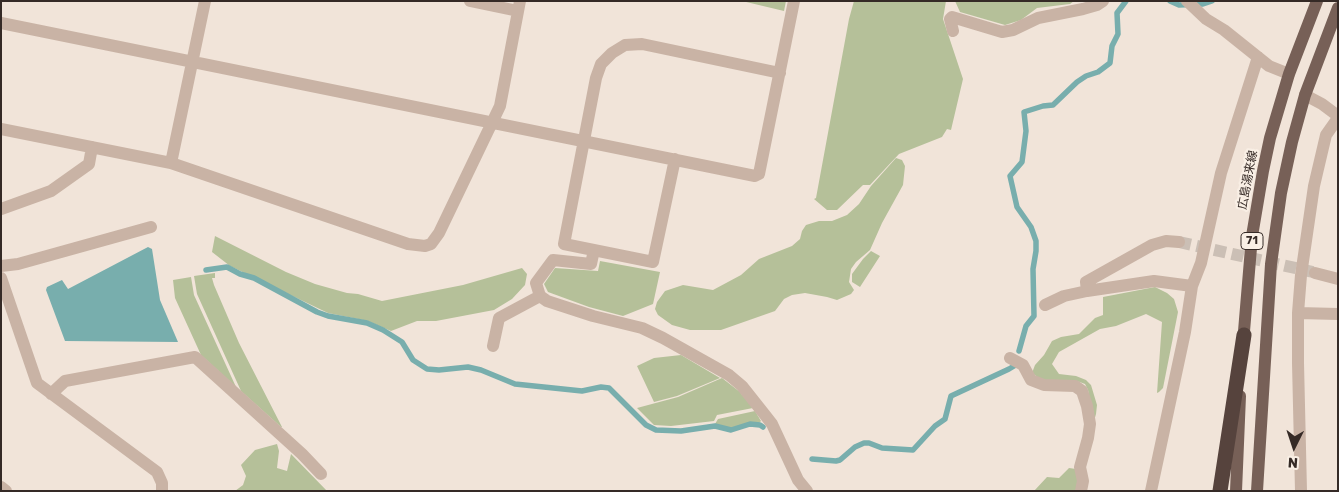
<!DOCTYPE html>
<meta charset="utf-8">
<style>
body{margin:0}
#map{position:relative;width:1339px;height:492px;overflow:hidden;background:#f1e4d9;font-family:Rubik,sans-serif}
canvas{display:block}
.frame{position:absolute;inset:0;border:2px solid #352a26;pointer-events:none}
.north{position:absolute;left:1269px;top:422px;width:50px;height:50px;-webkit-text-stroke:4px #f9efe5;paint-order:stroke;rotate:184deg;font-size:14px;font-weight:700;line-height:20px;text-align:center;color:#352a26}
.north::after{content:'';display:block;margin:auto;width:18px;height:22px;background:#352a26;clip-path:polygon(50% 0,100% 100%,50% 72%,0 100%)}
</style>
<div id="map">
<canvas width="1339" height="492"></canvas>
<div class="frame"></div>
<div class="north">N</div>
</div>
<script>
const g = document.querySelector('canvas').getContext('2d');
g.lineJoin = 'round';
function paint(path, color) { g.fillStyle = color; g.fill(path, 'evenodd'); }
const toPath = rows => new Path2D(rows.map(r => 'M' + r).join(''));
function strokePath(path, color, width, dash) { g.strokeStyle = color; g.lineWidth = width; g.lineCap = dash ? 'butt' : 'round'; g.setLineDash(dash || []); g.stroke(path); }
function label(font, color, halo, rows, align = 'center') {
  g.font = font + ' Rubik,"Noto Sans JP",sans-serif'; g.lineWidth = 4.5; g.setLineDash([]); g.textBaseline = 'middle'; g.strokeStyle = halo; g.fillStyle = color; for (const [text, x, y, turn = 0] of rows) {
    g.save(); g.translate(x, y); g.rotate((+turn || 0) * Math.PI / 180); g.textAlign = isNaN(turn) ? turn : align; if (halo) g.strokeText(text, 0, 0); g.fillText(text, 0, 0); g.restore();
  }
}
const green = toPath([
 [742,1,786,1,784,11],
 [854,1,946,1,943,19,963,79,951,130,947,129,942,137,899,154,870,185,863,185,837,210,827,210,814,199,816,198,849,19],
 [955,1,1074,1,1070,4,1037,8,1021,20,1005,25,960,12],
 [896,158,902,160,905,166,903,185,882,223,870,250,856,262,851,269,849,282,854,290,851,294,837,300,827,297,805,293,792,295,784,299,775,311,721,330,690,330,672,325,658,315,655,309,657,302,665,291,683,285,713,290,741,275,759,259,792,246,800,239,802,231,806,225,819,221,832,221,847,215,859,204,871,186],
 [215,236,286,272,315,284,347,293,358,294,382,301,463,285,522,268,527,274,525,285,512,299,494,310,436,321,417,321,391,331,368,321,328,313,230,266,212,252],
 [871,251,880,256,860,287,852,282,852,274,863,259],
 [600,261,660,272,653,304,623,316,589,307,548,292,544,284,555,268,598,271],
 [215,273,215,278,212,278,214,285,239,343,282,427,281,427,241,391,197,294,194,276],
 [191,277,194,295,236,387,201,355,175,298,173,280],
 [1155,287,1167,293,1174,299,1178,312,1163,388,1159,392,1157,393,1162,322,1146,314,1116,326,1100,329,1059,352,1052,364,1059,374,1076,376,1086,380,1091,385,1097,405,1096,414,1094,421,1088,390,1085,384,1077,381,1043,381,1032,373,1035,365,1044,355,1052,341,1061,337,1079,334,1095,318,1103,315,1103,297],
 [681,355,720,378,677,396,654,402,637,366,654,358],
 [722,378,740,392,753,408,717,415,714,421,671,426,654,425,637,408,678,397],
 [755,411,761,421,759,423,751,422,731,428,715,424,718,419],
 [277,444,279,451,277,468,287,471,291,454,327,491,235,491,243,485,246,476,241,465,255,450],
 [1069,468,1076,469,1078,476,1077,491,1034,491,1047,477,1059,478]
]);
const water = toPath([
 [148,247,152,249,160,300,178,342,65,341,46,290,47,287,62,280,68,289]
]);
const stream = toPath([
 [1170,1,1179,5,1203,4,1212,1],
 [206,270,227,267,240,274,254,278,317,312,328,316,367,323,383,330,402,342,413,360,427,369,439,370,468,367,481,370,515,384,582,391,601,387,609,388,646,425,656,430,681,431,715,426,731,430,750,424,760,425,763,427],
 [1019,351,1026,326,1034,316,1033,269,1036,251,1036,241,1031,227,1017,207,1010,176,1022,162,1026,131,1024,112,1043,106,1053,105,1077,82,1086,76,1098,72,1110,63,1112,46,1118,34,1117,13,1126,1],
 [812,459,836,461,840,460,855,447,864,443,869,443,882,448,913,450,935,426,945,419,951,396,1009,369,1014,366]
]);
const minorTunnel = toPath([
 [1179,242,1313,272]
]);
const minor = toPath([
 [470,1,518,11],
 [1187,1,1206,19,1224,30,1269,66,1289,74],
 [1,23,755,176,759,174,794,1],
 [953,31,950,19,952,17,1002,32,1013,30,1038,18,1083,9,1097,5,1103,1],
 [1305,95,1322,104,1338,116],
 [1,129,171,163,408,244,425,246,431,244,439,233,500,106,520,1],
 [675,159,653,262,564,244,596,78,601,64,612,53,625,45,642,44,780,73],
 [171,163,205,1],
 [1,209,51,191,89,164,92,147],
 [594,250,591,264,553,260,536,283,540,296,547,301,593,316,642,328,663,338,729,375,742,386,765,415,772,424,798,480,807,491],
 [1,266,18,264,151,227],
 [1315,273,1338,279],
 [1,278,37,383,157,472,162,483,162,491],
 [1087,291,1086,282,1152,245,1166,241,1179,242],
 [1045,305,1064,296,1087,291,1154,281,1192,286],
 [1298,313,1338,314],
 [493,346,499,318,540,296],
 [1010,358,1023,365,1031,380,1044,385,1075,386,1082,391,1087,406,1090,424,1088,438,1080,467,1083,481,1081,491],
 [51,394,65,381,195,357,302,454,321,474],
 [1,487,6,491],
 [1151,491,1185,332,1192,286,1201,263,1221,173,1258,57],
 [1301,491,1298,363,1298,313,1301,275,1314,186,1326,135,1338,118]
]);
const major = toPath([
 [1243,343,1252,236,1263,171,1270,138,1289,74,1317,1],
 [1236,491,1240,396],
 [1257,491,1271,264,1281,193,1292,142,1305,95,1338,8]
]);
const highway = toPath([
 [1220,491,1244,335]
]);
const shields = [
 [1252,241,22]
];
const shieldNames = [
 ["71",1252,241]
];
const streetNames = [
 ["広島湯来線",1248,180,-79]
];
paint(green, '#b5c099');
paint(water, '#78aead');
strokePath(stream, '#78aead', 5.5);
strokePath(minorTunnel, '#cbbfb5', 12, [12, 6]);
strokePath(minor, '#c9b3a5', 12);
strokePath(major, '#776057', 12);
strokePath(highway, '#56433d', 15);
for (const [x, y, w] of shields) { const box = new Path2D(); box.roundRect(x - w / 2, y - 8.5, w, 17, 4); g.fillStyle = '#f9efe5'; g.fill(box); strokePath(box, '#352a26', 1); }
label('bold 11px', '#352a26', null, shieldNames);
label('12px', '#352a26', '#f9efe5', streetNames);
</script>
